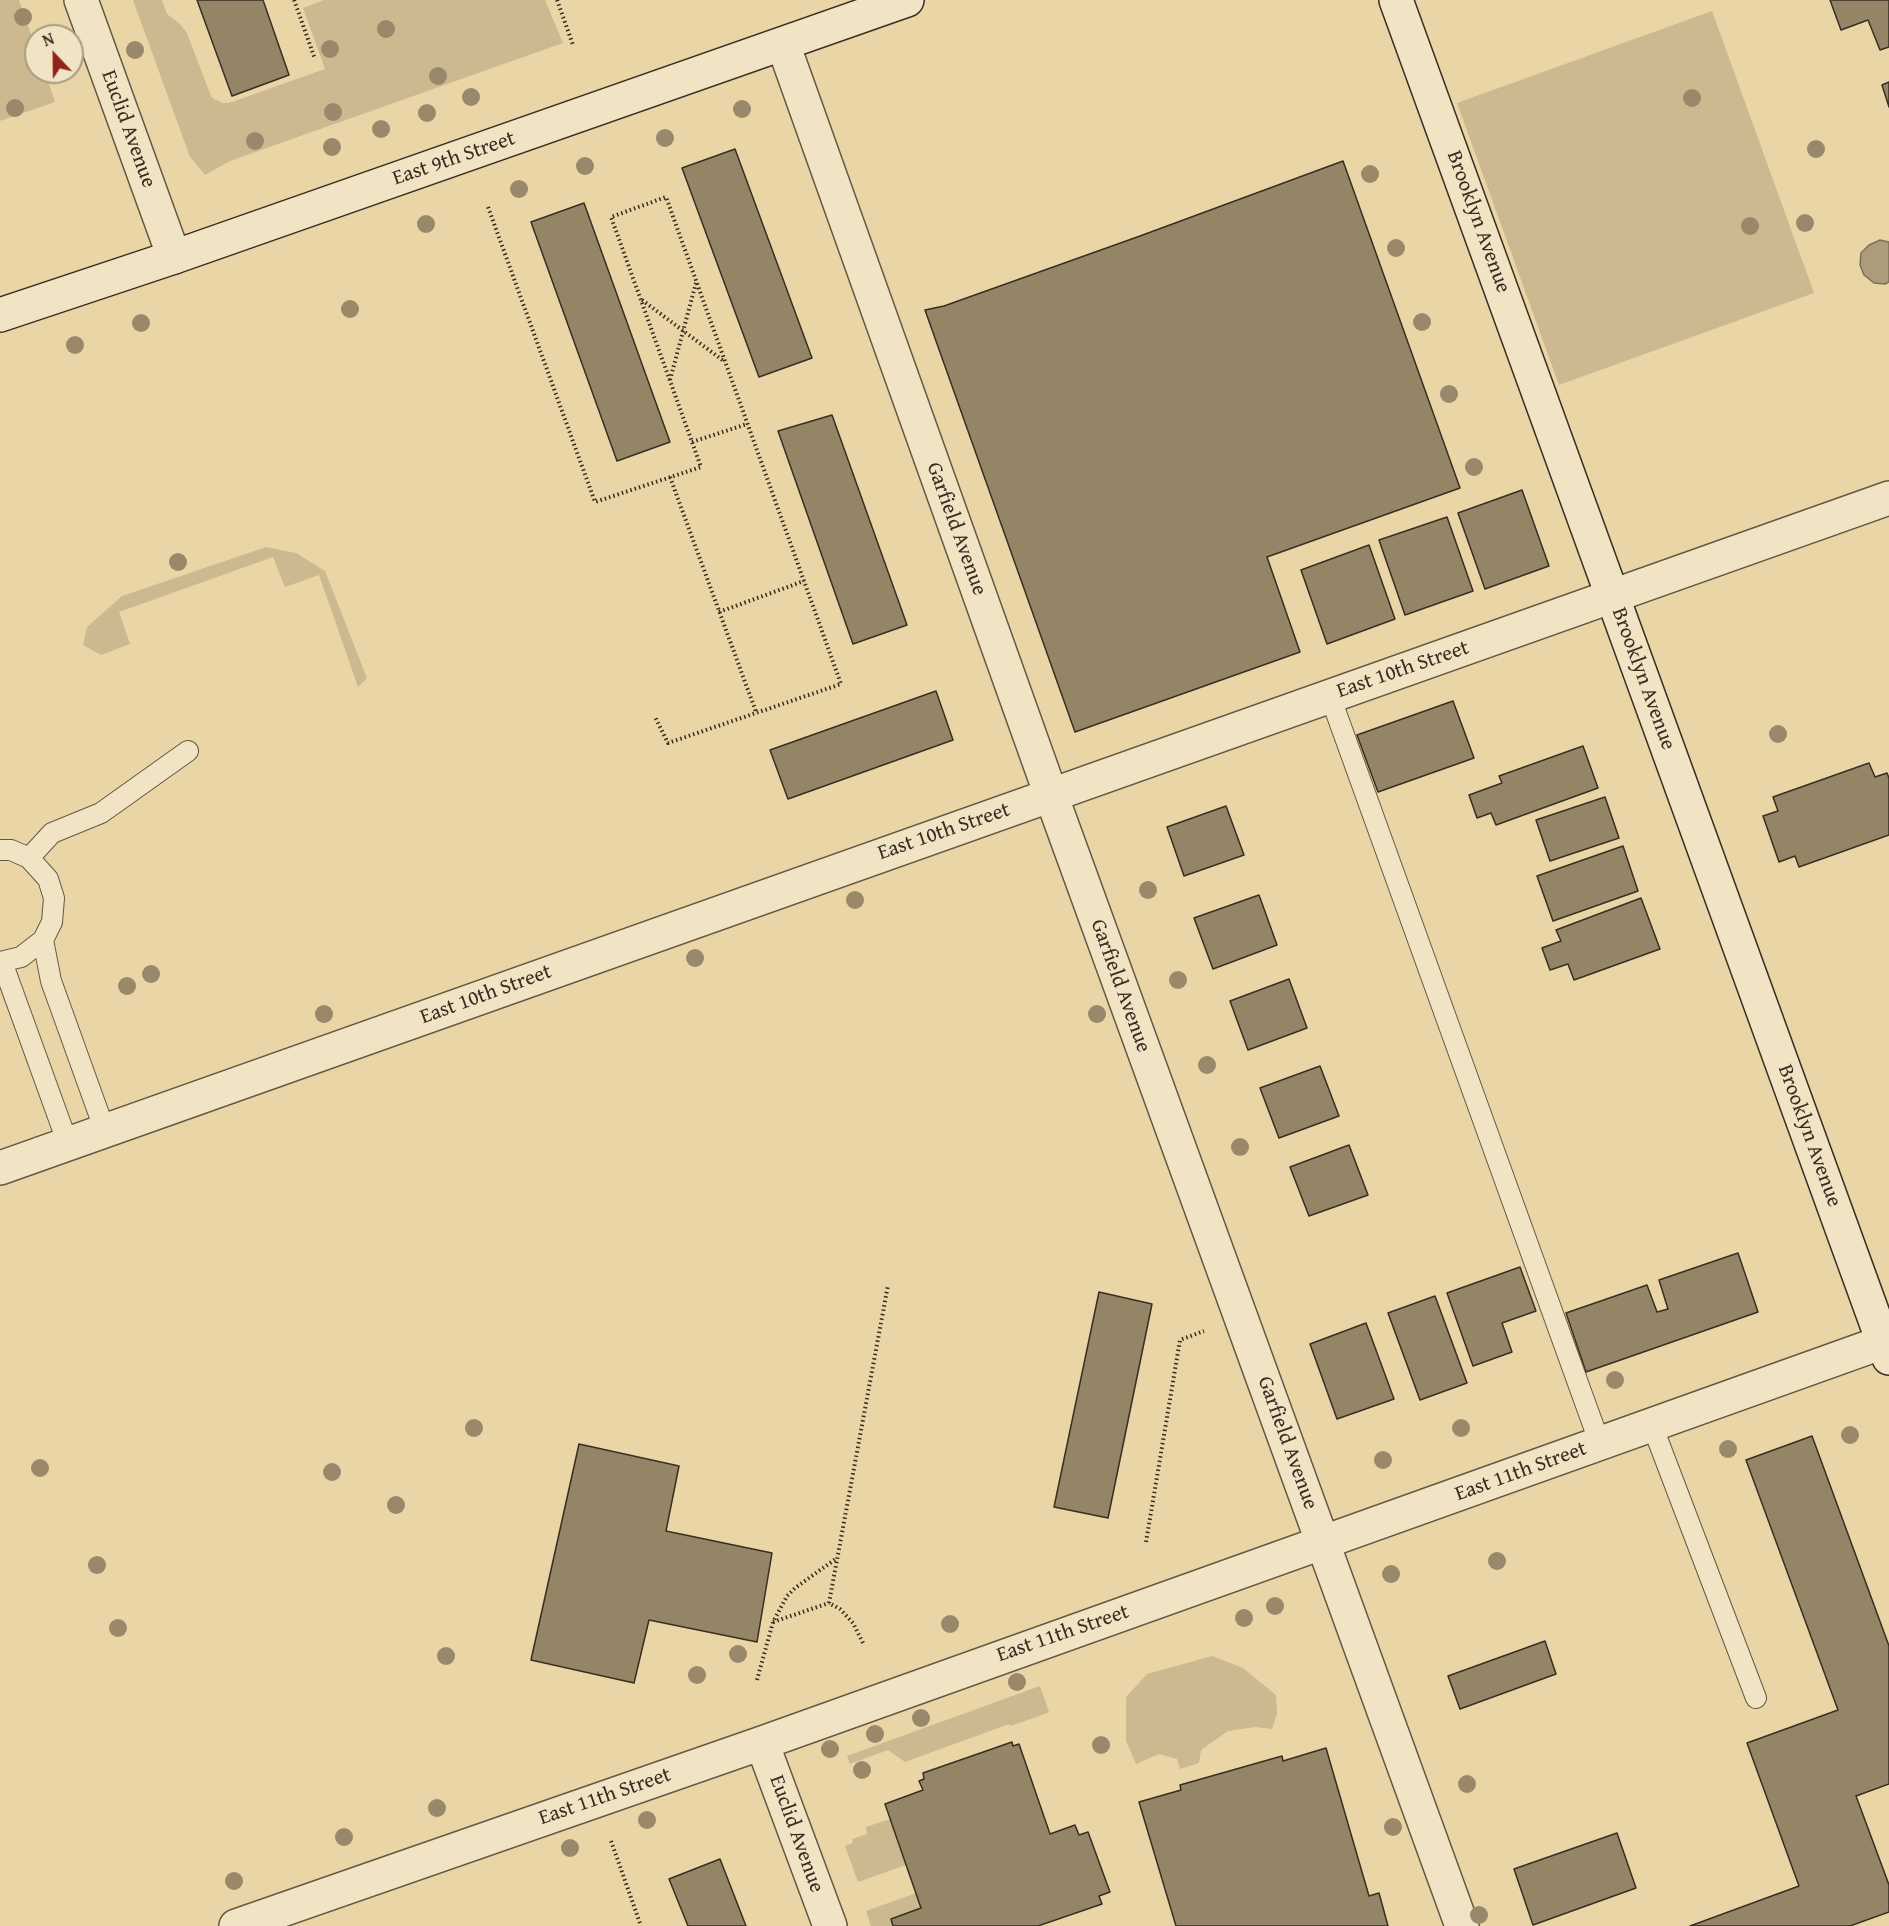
<!DOCTYPE html>
<style>
body{margin:0}
#map{position:relative;width:1889px;height:1926px;overflow:hidden;background:#ead5a6;font-family:"Gentium Book Plus",serif}
canvas{display:block}
.north{position:absolute;left:24px;top:24px;width:60px;height:60px;box-sizing:border-box;background:#f1e4c5;border:2px solid #a79b84;border-radius:50%;rotate:338deg;font-size:16px;font-weight:700;line-height:24px;text-align:center;color:#382e22}
.north::after{content:'';display:block;margin:auto;width:21px;height:27px;background:#8f2418;clip-path:polygon(50% 0,100% 100%,50% 72%,0 100%)}
</style>
<div id="map">
<canvas width="1889" height="1926"></canvas>
<div class="north">N</div>
</div>
<script>
const g = document.querySelector('canvas').getContext('2d');
g.lineJoin = 'round';
function paint(path, color) { g.fillStyle = color; g.fill(path, 'evenodd'); }
const toPath = rows => new Path2D(rows.map(r => 'M' + r).join(''));
function strokePath(path, color, width, dash) { g.strokeStyle = color; g.lineWidth = width; g.lineCap = dash ? 'butt' : 'round'; g.setLineDash(dash || []); g.stroke(path); }
function label(font, color, halo, rows, align = 'center') {
  g.font = font + ' "Gentium Book Plus",serif'; g.lineWidth = 6; g.setLineDash([]); g.textBaseline = 'middle'; g.strokeStyle = halo; g.fillStyle = color; for (const [text, x, y, turn = 0] of rows) {
    g.save(); g.translate(x, y); g.rotate((+turn || 0) * Math.PI / 180); g.textAlign = isNaN(turn) ? turn : align; if (halo) g.strokeText(text, 0, 0); g.fillText(text, 0, 0); g.restore();
  }
}
const green = toPath([
 [0,0,19,0,36,48,36,72,45,72,55,102,0,121],
 [133,0,162,0,167,14,180,24,187,33,211,96,214,99,223,103,229,103,325,69,303,8,324,0,545,0,563,43,230,161,205,175,190,157],
 [1712,11,1814,293,1559,385,1457,103],
 [266,547,296,553,325,571,367,678,358,687,319,575,285,587,273,557,119,612,130,644,101,655,83,645,87,627,122,596],
 [1212,1656,1243,1668,1276,1695,1277,1714,1272,1729,1255,1727,1228,1731,1201,1750,1199,1763,1180,1769,1177,1759,1159,1754,1136,1764,1126,1741,1126,1697,1147,1674],
 [1040,1686,1049,1712,1042,1715,1010,1726,1009,1724,905,1762,888,1750,850,1764,847,1756],
 [890,1819,906,1865,858,1882,845,1846,853,1843,852,1839,867,1834,866,1827],
 [916,1893,921,1908,891,1919,893,1926,871,1926,866,1911]
]);
const water = toPath([
 [1880,240,1889,242,1889,282,1885,284,1874,283,1864,275,1860,265,1861,253,1869,245,1880,240]
]);
const building = toPath([
 [197,0,263,0,289,75,232,96,197,0],
 [1830,0,1889,0,1889,47,1880,50,1868,20,1841,30,1830,0],
 [1889,82,1889,107,1882,85,1889,82],
 [735,149,812,358,759,377,682,168,735,149],
 [1343,161,1460,488,1267,557,1300,652,1075,732,925,310,944,306,1140,236,1343,161],
 [584,203,670,442,617,461,531,222,584,203],
 [832,415,907,625,853,644,778,431,832,415],
 [1522,490,1549,566,1485,589,1458,513,1522,490],
 [1447,517,1473,591,1405,615,1379,540,1447,517],
 [1369,545,1395,619,1327,644,1301,570,1369,545],
 [936,691,953,740,788,799,770,750,936,691],
 [1453,701,1474,758,1378,792,1357,735,1453,701],
 [1583,746,1598,788,1496,825,1491,813,1477,818,1469,795,1502,783,1499,776,1583,746],
 [1869,763,1875,777,1887,773,1889,778,1889,835,1799,867,1795,856,1779,862,1763,816,1778,811,1773,797,1869,763],
 [1605,797,1619,838,1550,861,1536,820,1605,797],
 [1226,806,1244,855,1184,876,1167,827,1226,806],
 [1623,846,1638,891,1553,921,1537,876,1623,846],
 [1259,895,1277,945,1213,969,1194,918,1259,895],
 [1641,898,1660,949,1574,980,1568,964,1550,970,1542,948,1561,941,1556,930,1641,898],
 [1289,979,1307,1028,1248,1050,1230,1001,1289,979],
 [1320,1066,1339,1116,1279,1138,1260,1088,1320,1066],
 [1349,1145,1368,1195,1309,1216,1290,1167,1349,1145],
 [1738,1253,1758,1312,1586,1372,1566,1313,1647,1285,1657,1312,1668,1309,1659,1280,1738,1253],
 [1520,1267,1536,1311,1502,1323,1512,1352,1473,1366,1447,1293,1520,1267],
 [1099,1292,1152,1304,1108,1518,1054,1507,1099,1292],
 [1435,1296,1467,1383,1420,1400,1388,1313,1435,1296],
 [1366,1323,1394,1399,1337,1419,1310,1344,1366,1323],
 [1812,1436,1889,1646,1889,1784,1856,1796,1889,1885,1889,1912,1850,1926,1690,1926,1799,1886,1747,1743,1838,1710,1746,1460,1812,1436],
 [579,1444,679,1466,666,1531,772,1553,757,1642,649,1620,634,1683,531,1660,579,1444],
 [1545,1641,1556,1674,1460,1709,1448,1676,1545,1641],
 [1012,1742,1013,1746,1019,1744,1050,1834,1075,1825,1079,1835,1088,1832,1110,1892,1099,1896,1102,1904,1038,1926,893,1926,891,1919,921,1908,885,1804,923,1790,919,1781,924,1779,923,1773,1012,1742],
 [1326,1748,1369,1896,1379,1893,1388,1926,1176,1926,1139,1802,1181,1790,1180,1785,1282,1756,1283,1761,1326,1748],
 [1617,1833,1636,1888,1533,1925,1514,1869,1617,1833],
 [720,1859,746,1926,688,1926,669,1879,720,1859]
]);
const path = toPath([
 [294,0,315,59],
 [557,0,573,45],
 [488,207,595,502,701,467,611,217,666,197,841,684,668,743,655,717],
 [642,300,725,362],
 [670,380,696,283],
 [692,442,747,424],
 [670,477,756,712],
 [719,612,804,581],
 [1146,1542,1180,1340,1204,1331],
 [773,1622,829,1603],
 [863,1643,853,1623,840,1609,829,1603,888,1285],
 [757,1680,773,1622,787,1596,795,1588,837,1558],
 [611,1841,641,1926]
]);
const lane = toPath([
 [1330,696,1600,1444],
 [0,850,11,850,29,858,48,879,54,898,52,922,43,940,21,957,0,962],
 [29,858,52,833,101,813,188,751],
 [43,940,51,981,105,1131],
 [2,962,68,1144],
 [1652,1425,1756,1698]
]);
const street = toPath([
 [81,0,174,257],
 [783,44,1051,795,1462,1926],
 [0,1168,1889,498],
 [762,1743,830,1926],
 [236,1926,762,1743,1889,1340]
]);
const secondary = toPath([
 [1396,0,1889,1358],
 [0,315,174,257,907,0]
]);
const trees = [
 [23,17],
 [386,29],
 [330,49],
 [135,50],
 [438,76],
 [471,97],
 [1692,98],
 [15,108],
 [742,109],
 [333,112],
 [427,113],
 [381,129],
 [665,138],
 [255,141],
 [332,147],
 [1816,149],
 [585,166],
 [1370,174],
 [519,189],
 [1805,223],
 [426,224],
 [1750,226],
 [1396,248],
 [350,309],
 [1422,322],
 [141,323],
 [75,345],
 [1449,394],
 [1474,467],
 [178,562],
 [1778,734],
 [1148,890],
 [855,900],
 [695,958],
 [151,974],
 [1178,980],
 [127,986],
 [324,1014],
 [1097,1014],
 [1207,1065],
 [1240,1147],
 [1615,1380],
 [474,1428],
 [1461,1428],
 [1850,1435],
 [1728,1449],
 [1383,1460],
 [40,1468],
 [332,1472],
 [396,1505],
 [1497,1561],
 [97,1565],
 [1391,1574],
 [1275,1606],
 [1244,1618],
 [950,1624],
 [118,1628],
 [738,1654],
 [446,1656],
 [697,1675],
 [1017,1682],
 [921,1718],
 [875,1734],
 [1101,1745],
 [830,1749],
 [862,1770],
 [1467,1784],
 [437,1808],
 [647,1820],
 [1393,1827],
 [344,1837],
 [570,1848],
 [234,1881],
 [1479,1915]
];
const streetNames = [
 ["Euclid Avenue",128,129,70],
 ["East 9th Street",454,159,-19],
 ["Brooklyn Avenue",1478,222,70],
 ["Garfield Avenue",956,529,70],
 ["East 10th Street",1403,670,-19],
 ["Brooklyn Avenue",1643,679,70],
 ["East 10th Street",944,832,-19],
 ["Garfield Avenue",1120,986,70],
 ["East 10th Street",486,995,-20],
 ["Brooklyn Avenue",1809,1136,70],
 ["Garfield Avenue",1287,1443,70],
 ["East 11th Street",1521,1472,-20],
 ["East 11th Street",1063,1634,-19],
 ["East 11th Street",605,1797,-19],
 ["Euclid Avenue",796,1834,70]
];
paint(green, '#ccb990');
paint(water, '#ad9c79');
strokePath(water, '#7e7056', 1.5);
paint(building, '#958567');
strokePath(building, '#382e22', 1.5);
strokePath(lane, '#645843', 22);
strokePath(street, '#645843', 36);
strokePath(secondary, '#382e22', 36);
strokePath(path, '#382e22', 4, [1.5, 3]);
strokePath(lane, '#f1e4c5', 20);
strokePath(street, '#f1e4c5', 33);
strokePath(secondary, '#f1e4c5', 33);
g.fillStyle = '#99896a';
for (const [x, y] of trees) { g.beginPath(); g.arc(x, y, 9, 0, 2 * Math.PI); g.fill(); }
label('21px', '#382e22', '#f1e4c5', streetNames);
</script>
